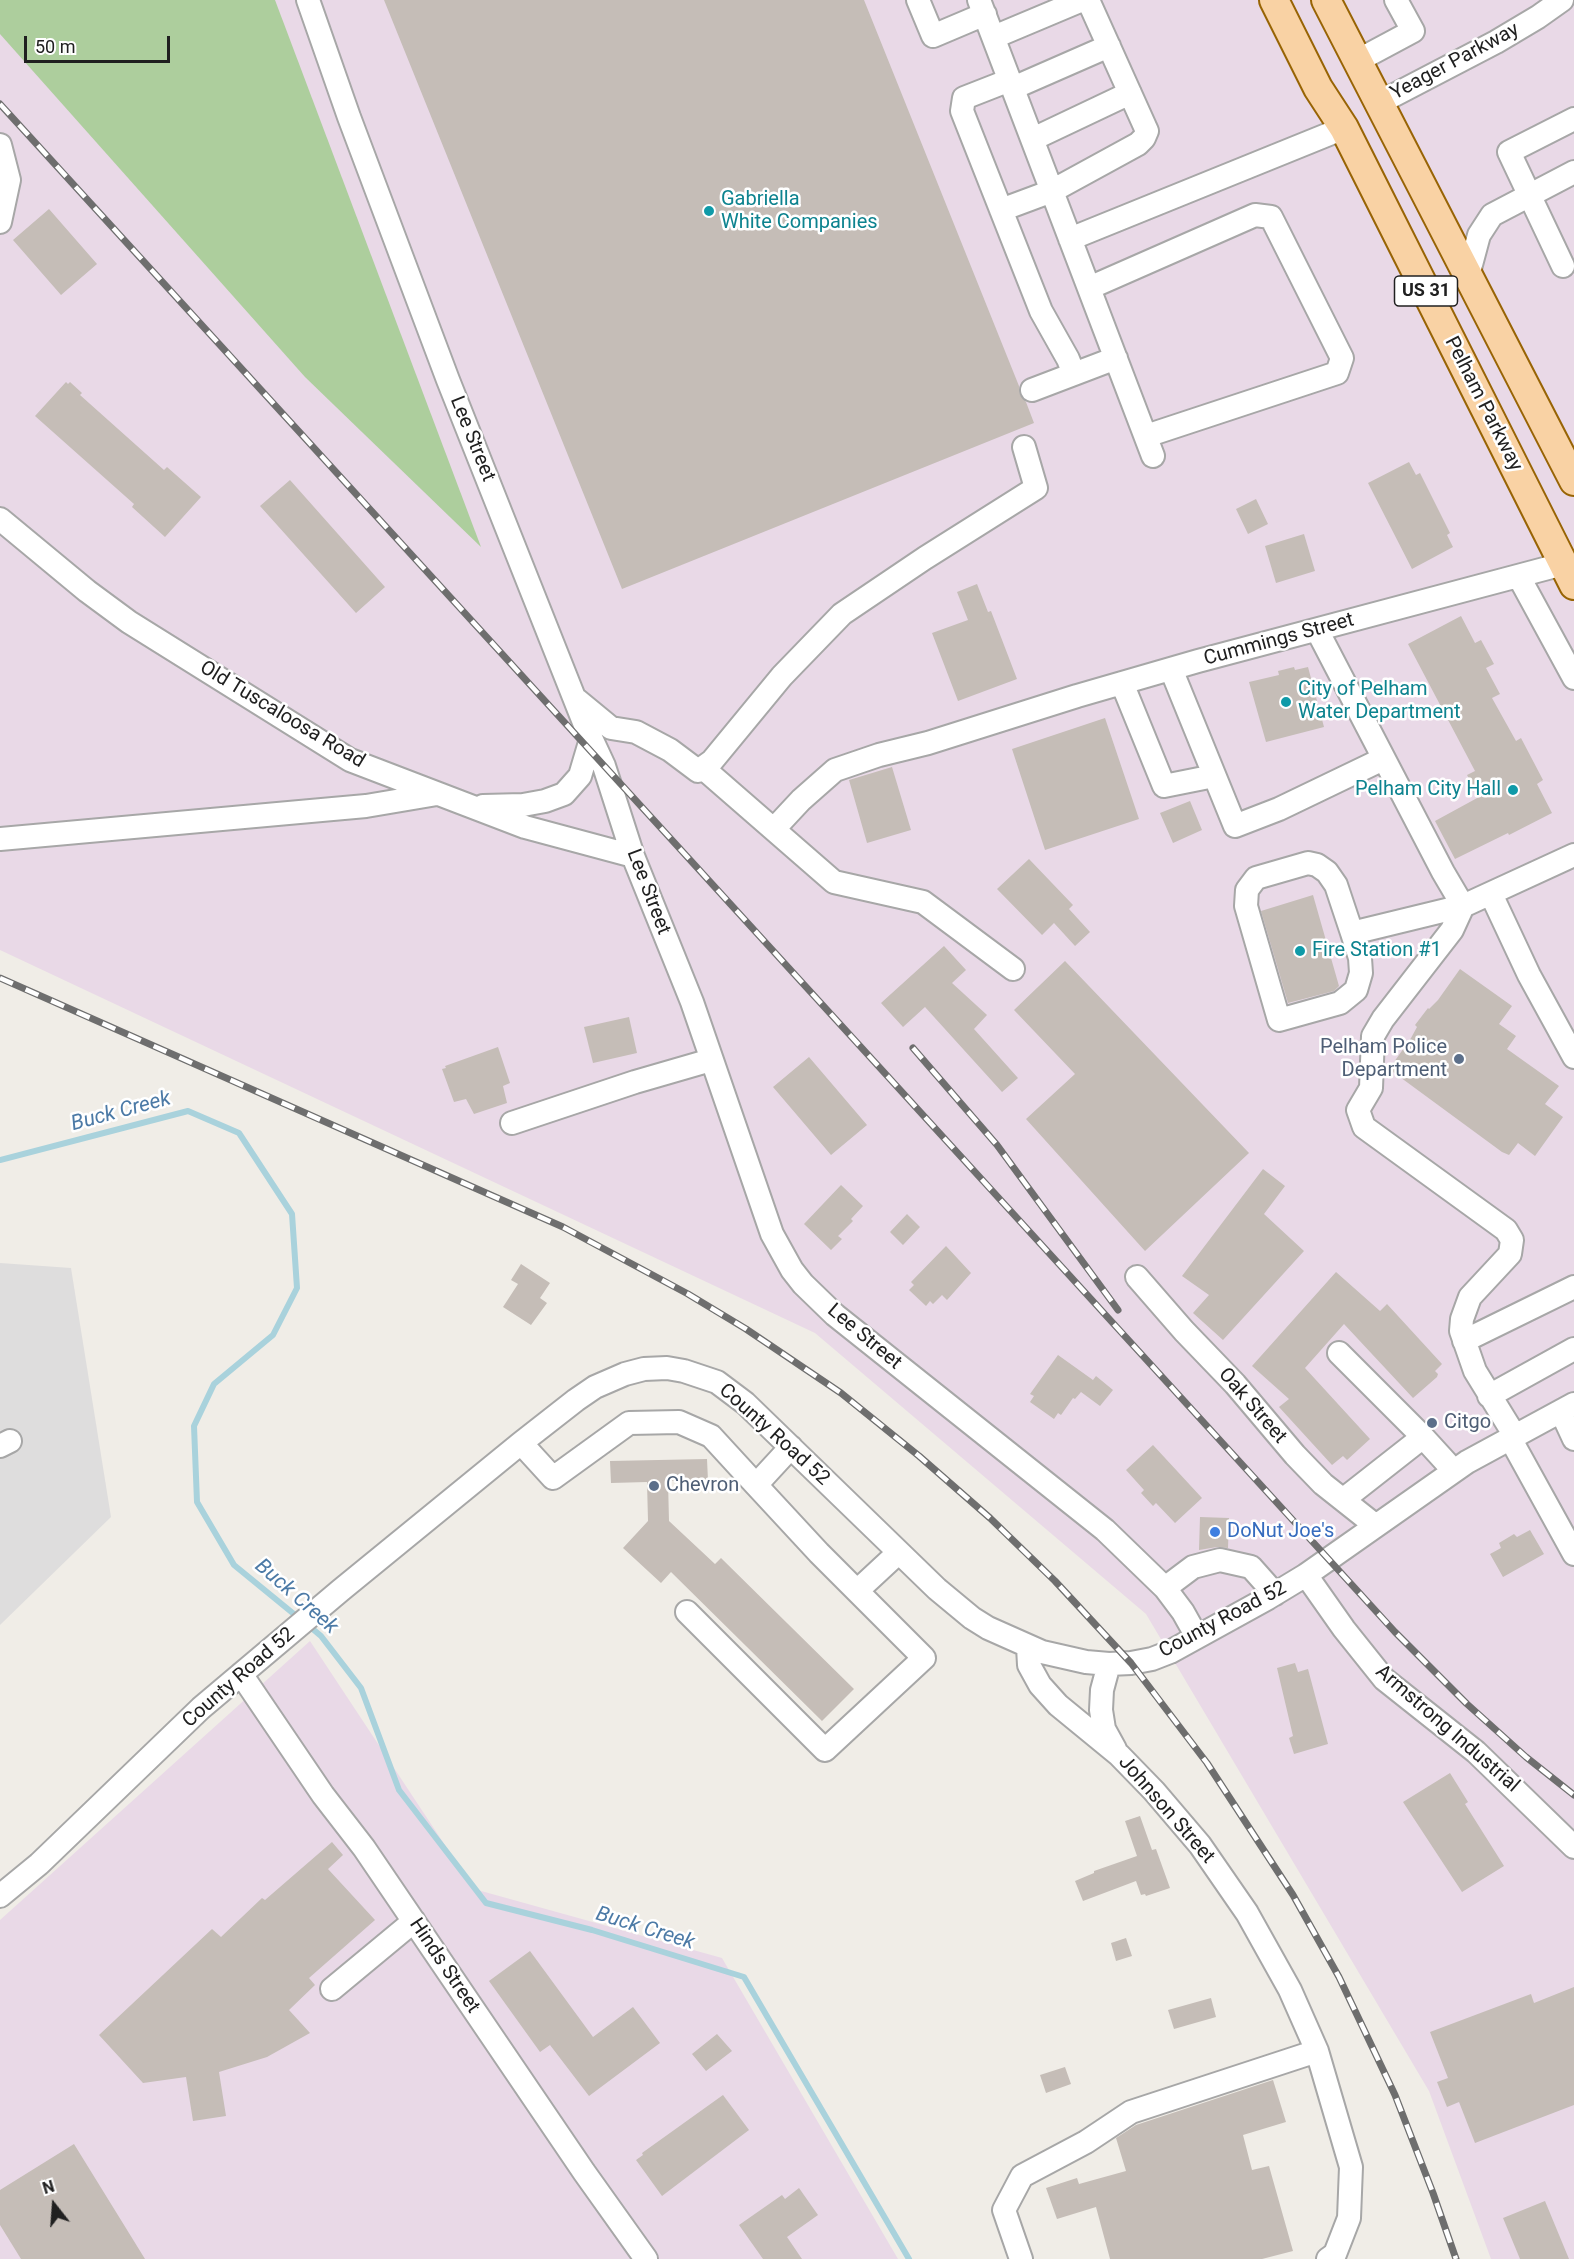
<!DOCTYPE html>
<style>
body{margin:0}
#map{position:relative;width:1574px;height:2259px;overflow:hidden;background:#f0ede7;font-family:Roboto,sans-serif}
canvas{display:block}
.north{position:absolute;left:24px;top:2175px;width:60px;height:60px;-webkit-text-stroke:4px #fff;paint-order:stroke;rotate:343deg;font-size:16px;font-weight:700;line-height:24px;text-align:center;color:#202020}
.north::after{content:'';display:block;margin:auto;width:21px;height:27px;background:#202020;clip-path:polygon(50% 0,100% 100%,50% 72%,0 100%)}
.scale{position:absolute;left:24px;top:36px;width:146px;height:27px;box-sizing:border-box;border:3px solid #202020;border-top:0;padding-left:8px;font-size:18px;line-height:21px;white-space:nowrap;color:#202020;-webkit-text-stroke:4px #fff;paint-order:stroke}
</style>
<div id="map">
<canvas width="1574" height="2259"></canvas>
<div class="north">N</div>
<div class="scale">50 m</div>
</div>
<script>
const g = document.querySelector('canvas').getContext('2d');
g.lineJoin = 'round';
function paint(path, color) { g.fillStyle = color; g.fill(path, 'evenodd'); }
const toPath = rows => new Path2D(rows.map(r => 'M' + r).join(''));
function strokePath(path, color, width, dash) { g.strokeStyle = color; g.lineWidth = width; g.lineCap = dash ? 'butt' : 'round'; g.setLineDash(dash || []); g.stroke(path); }
function label(font, color, halo, rows, align = 'center') {
  g.font = font + ' Roboto,sans-serif'; g.lineWidth = 5; g.setLineDash([]); g.textBaseline = 'middle'; g.strokeStyle = halo; g.fillStyle = color; for (const [text, x, y, turn = 0] of rows) {
    g.save(); g.translate(x, y); g.rotate((+turn || 0) * Math.PI / 180); g.textAlign = isNaN(turn) ? turn : align; if (halo) g.strokeText(text, 0, 0); g.fillText(text, 0, 0); g.restore();
  }
}
const residential = toPath([
 [0,1263,71,1268,111,1517,0,1625]
]);
const industrial = toPath([
 [0,0,1574,0,1574,2259,1491,2259,1429,2091,1146,1614,815,1333,0,950],
 [310,1641,474,1889,722,1958,898,2259,0,2259,0,1920]
]);
const forest = toPath([
 [0,0,275,0,481,547,305,377,0,34]
]);
const stream = toPath([
 [0,1160,188,1111,239,1133,292,1214,297,1288,273,1335,214,1384,194,1426,197,1502,234,1565,300,1619],
 [308,1625,321,1636,361,1688,399,1790,486,1903,592,1930,744,1977,909,2259]
]);
const building = toPath([
 [384,0,864,0,1019,386,1020,395,1026,402,1034,423,622,589],
 [49,209,97,264,61,295,13,240],
 [66,382,68,384,70,382,82,393,80,395,164,470,167,467,201,497,165,537,132,507,134,504,35,416],
 [1409,462,1416,475,1420,473,1450,533,1447,535,1453,547,1412,569,1368,483],
 [290,480,385,587,356,613,260,506],
 [1256,499,1268,524,1248,534,1236,509],
 [1304,534,1315,571,1276,583,1265,546],
 [977,584,988,612,991,611,1017,679,958,701,932,633,968,620,957,592],
 [1461,616,1475,643,1481,640,1494,664,1486,668,1500,694,1492,698,1516,741,1521,738,1543,780,1537,784,1552,813,1509,835,1508,833,1455,859,1435,821,1479,797,1467,775,1475,771,1408,644],
 [1294,667,1295,670,1308,667,1324,727,1266,742,1249,682,1279,675,1278,671],
 [1105,718,1139,819,1045,850,1012,749],
 [892,767,911,830,867,843,849,780],
 [1190,801,1202,830,1173,843,1160,813],
 [1029,859,1073,905,1069,909,1090,932,1075,946,1054,923,1042,935,997,889],
 [1313,895,1339,986,1334,991,1288,1003,1261,911],
 [944,946,966,970,952,983,987,1015,974,1029,1018,1078,1002,1092,925,1007,903,1027,881,1003],
 [1065,961,1249,1153,1145,1251,1026,1119,1075,1074,1014,1010],
 [1460,969,1512,1006,1499,1024,1516,1036,1507,1049,1559,1086,1545,1104,1563,1117,1535,1156,1518,1143,1509,1155,1502,1152,1389,1069,1411,1038,1417,1027,1415,1025,1428,1008,1429,1009,1438,1000],
 [629,1017,637,1053,593,1063,584,1027],
 [498,1047,510,1083,503,1086,507,1103,474,1114,466,1099,454,1102,442,1069,446,1068,445,1066],
 [809,1057,867,1125,831,1155,773,1087],
 [1263,1169,1285,1186,1264,1214,1304,1251,1223,1340,1193,1313,1209,1295,1182,1276],
 [841,1185,863,1206,851,1219,853,1221,838,1236,842,1239,831,1250,804,1224],
 [907,1214,920,1227,903,1245,890,1232],
 [946,1246,971,1273,947,1300,942,1295,933,1304,930,1301,926,1306,909,1290,914,1285,911,1282],
 [521,1264,550,1283,540,1298,547,1303,531,1325,503,1307,518,1284,511,1280],
 [1336,1272,1380,1311,1387,1304,1442,1364,1435,1371,1438,1374,1437,1377,1413,1398,1344,1324,1305,1368,1370,1439,1347,1460,1343,1456,1332,1465,1279,1407,1289,1399,1252,1366],
 [1058,1355,1093,1380,1096,1376,1113,1390,1100,1406,1081,1392,1075,1399,1073,1398,1061,1415,1058,1413,1054,1419,1030,1402,1034,1396,1030,1394],
 [1153,1445,1202,1498,1175,1523,1156,1503,1153,1506,1141,1493,1144,1490,1126,1470],
 [707,1459,708,1481,668,1481,669,1521,715,1564,721,1558,854,1689,822,1721,671,1572,661,1583,623,1548,648,1521,647,1482,611,1483,610,1461],
 [1200,1517,1229,1518,1228,1548,1217,1547,1199,1550],
 [1530,1530,1544,1554,1503,1577,1490,1554,1501,1548,1499,1543,1514,1534,1517,1537],
 [1295,1663,1298,1672,1308,1669,1328,1744,1294,1754,1289,1738,1293,1736,1277,1668],
 [1450,1773,1468,1802,1465,1804,1504,1866,1462,1892,1403,1802],
 [1140,1816,1152,1850,1156,1849,1170,1888,1146,1896,1145,1894,1141,1895,1136,1881,1083,1901,1075,1881,1094,1873,1094,1871,1137,1856,1125,1821],
 [332,1842,343,1855,328,1869,375,1920,309,1978,315,1985,289,2010,310,2033,267,2057,219,2072,226,2116,193,2121,186,2077,143,2083,99,2035,212,1929,221,1937,262,1898,265,1900],
 [1126,1938,1132,1956,1116,1961,1111,1943],
 [530,1951,593,2037,633,2007,660,2043,589,2096,550,2045,540,2052,489,1981],
 [1574,1987,1574,2105,1475,2143,1459,2102,1447,2107,1437,2082,1448,2078,1430,2032,1531,1994,1534,2003],
 [1211,1998,1216,2017,1174,2029,1168,2010],
 [717,2034,732,2051,706,2071,692,2054],
 [1065,2067,1071,2084,1046,2093,1040,2075],
 [1273,2080,1286,2122,1243,2135,1252,2170,1269,2166,1293,2251,1262,2259,1110,2259,1096,2207,1057,2219,1046,2188,1077,2178,1079,2184,1126,2171,1116,2138,1136,2125],
 [723,2095,749,2130,662,2196,636,2160,643,2155,642,2153],
 [74,2144,145,2259,21,2259,0,2225,0,2190],
 [799,2188,818,2215,787,2237,802,2259,763,2259,739,2225,782,2195,785,2199],
 [1545,2201,1569,2259,1520,2259,1503,2218]
]);
const minor = toPath([
 [308,0,349,117,448,380,585,725,604,766,633,856,692,1002,772,1234,792,1270,803,1284,835,1315,1105,1530,1165,1588,1183,1612,1197,1637],
 [918,0,933,36,985,14],
 [979,0,1153,456],
 [994,37,1082,0],
 [1357,61,1413,31,1396,0],
 [1010,80,964,98,962,111,1041,311,1068,359,1074,374],
 [1013,88,1109,46],
 [1379,103,1496,42,1538,17,1562,0],
 [1033,139,1130,93],
 [0,145,9,180,0,222],
 [1001,210,1052,191,1138,144,1144,138,1147,131,1088,0],
 [1070,239,1344,128],
 [1563,266,1509,152,1574,119],
 [1468,276,1479,235,1492,215,1574,172],
 [1089,288,1255,215,1271,217,1342,358,1337,373,1146,436],
 [1032,390,1116,358],
 [0,519,87,591,129,622,350,760,525,827,633,856],
 [1519,577,1574,678],
 [1317,630,1443,872,1463,906,1574,855],
 [1171,669,1235,826,1279,809,1383,759],
 [1122,683,1164,786,1214,776],
 [577,700,611,728,636,732,670,750,698,771,712,761,782,676,842,614,925,558,1036,488,1024,447],
 [703,768,834,882,923,902,1013,969],
 [483,806,523,805,545,801,564,794,580,776,591,739],
 [774,829,801,800,835,770,879,755,928,743,1077,696,1198,661,1563,564],
 [0,839,366,806,437,794],
 [1491,894,1529,975,1574,1057],
 [1463,906,1452,930,1383,1019,1373,1036,1371,1088,1358,1110,1364,1127,1506,1230,1512,1240,1510,1254,1470,1297,1462,1319,1461,1331,1475,1371,1515,1436],
 [1352,933,1360,958,1361,973,1356,990,1340,1003,1279,1020,1246,906,1247,890,1256,878,1308,863,1317,865,1327,872,1336,885,1352,933,1463,906],
 [512,1123,635,1082,711,1060],
 [1137,1277,1184,1331,1235,1384,1295,1455,1323,1484,1376,1526],
 [1464,1341,1574,1287],
 [1339,1353,1423,1437,1344,1499],
 [1489,1396,1574,1349],
 [1561,1411,1574,1439],
 [1423,1437,1454,1471],
 [1510,1438,1574,1554],
 [521,1443,553,1478,629,1423,679,1422,711,1436,756,1485,791,1447],
 [0,1446,10,1441],
 [1306,1575,1344,1629,1384,1679,1476,1752,1574,1847],
 [1165,1588,1193,1567,1220,1560,1251,1567,1275,1594],
 [857,1591,898,1553],
 [687,1612,825,1750,924,1658,819,1553,756,1485],
 [1028,1647,1029,1665,1040,1685,1058,1705,1119,1755,1154,1791,1200,1845,1247,1913,1290,1990,1317,2051,1351,2167,1349,2218,1335,2254,1328,2259],
 [1109,1664,1102,1690,1101,1710,1104,1729,1115,1749],
 [241,1674,323,1795,364,1848,584,2172,646,2259],
 [0,1896,39,1864,201,1708,341,1590,521,1443,576,1400,595,1387,625,1374,644,1369,667,1368,684,1371,717,1382,745,1403,937,1589,972,1618,988,1628,1042,1652,1086,1662,1109,1664,1131,1663,1152,1659,1170,1652,1268,1598,1306,1575,1467,1462,1574,1404],
 [332,1989,414,1921],
 [1021,2259,1004,2210,1022,2176,1086,2142,1131,2112,1317,2051]
]);
const major = toPath([
 [1274,0,1318,88,1344,128,1574,585],
 [1326,0,1574,481]
]);
const rail = toPath([
 [0,104,1395,1632,1467,1704,1526,1757,1574,1795],
 [0,978,563,1227,688,1294,746,1329,841,1393,919,1456,990,1518,1055,1581,1131,1663,1207,1763,1293,1895,1339,1977,1395,2095,1433,2193,1456,2259],
 [913,1048,997,1145,1118,1310]
]);
const markers = [
 [709,211,6,"#0f9aa8"],
 [1286,702,6,"#0f9aa8"],
 [1513,790,6,"#0f9aa8"],
 [1300,951,6,"#0f9aa8"],
 [1459,1059,6,"#5c6f8a"],
 [1432,1423,6,"#5c6f8a"],
 [654,1486,6,"#5c6f8a"],
 [1215,1532,6,"#3f7fe0"]
];
const shields = [
 [1426,291,63]
];
const shieldNames = [
 ["US 31",1426,291]
];
const streetNames = [
 ["Yeager Parkway",1455,62,-28],
 ["Pelham Parkway",1483,404,63],
 ["Lee Street",472,439,68],
 ["Cummings Street",1279,640,-15],
 ["Old Tuscaloosa Road",282,715,31],
 ["Lee Street",648,892,69],
 ["Lee Street",864,1337,40],
 ["Oak Street",1252,1406,49],
 ["County Road 52",774,1435,42],
 ["County Road 52",1223,1620,-28],
 ["County Road 52",239,1678,-41],
 ["Armstrong Industrial",1447,1729,41],
 ["Johnson Street",1166,1810,49],
 ["Hinds Street",444,1966,56]
];
const cultureNames = [
 ["Gabriella",721,200],
 ["White Companies",721,223],
 ["City of Pelham",1298,690],
 ["Water Department",1298,713],
 ["Pelham City Hall",1501,790,"right"],
 ["Fire Station #1",1312,951]
];
const serviceNames = [
 ["Pelham Police",1447,1048,"right"],
 ["Department",1447,1071,"right"],
 ["Citgo",1444,1423],
 ["Chevron",666,1486]
];
const shopNames = [
 ["DoNut Joe's",1227,1532]
];
const waterNames = [
 ["Buck Creek",121,1112,-15],
 ["Buck Creek",296,1597,41],
 ["Buck Creek",645,1929,17]
];
paint(residential, '#dedddd');
paint(industrial, '#e9d9e7');
paint(forest, '#adce9d');
strokePath(stream, '#a9d2dc', 6);
paint(building, '#c5bdb7');
strokePath(minor, '#a7a7a7', 26);
strokePath(major, '#986405', 32);
strokePath(minor, '#fff', 22);
strokePath(major, '#f9d2a4', 28);
strokePath(rail, '#6e6e6e', 7);
strokePath(rail, '#fff', 4.5, [14]);
for (const [x, y, r, color] of markers) { const dot = new Path2D(); dot.arc(x, y, r, 0, 2 * Math.PI); g.fillStyle = color; g.fill(dot); strokePath(dot, '#fff', 2); }
for (const [x, y, w] of shields) { const box = new Path2D(); box.roundRect(x - w / 2, y - 15, w, 30, 4.5); g.fillStyle = '#fff'; g.fill(box); strokePath(box, '#202020', 1.5); }
label('bold 18px', '#202020', null, shieldNames);
label('20px', '#202020', '#fff', streetNames);
label('20px', '#0d838f', '#fff', cultureNames, 'left');
label('20px', '#4e5e75', '#fff', serviceNames, 'left');
label('20px', '#366cbe', '#fff', shopNames, 'left');
label('italic 21px', '#4c7aa6', '#fff', waterNames);
</script>
